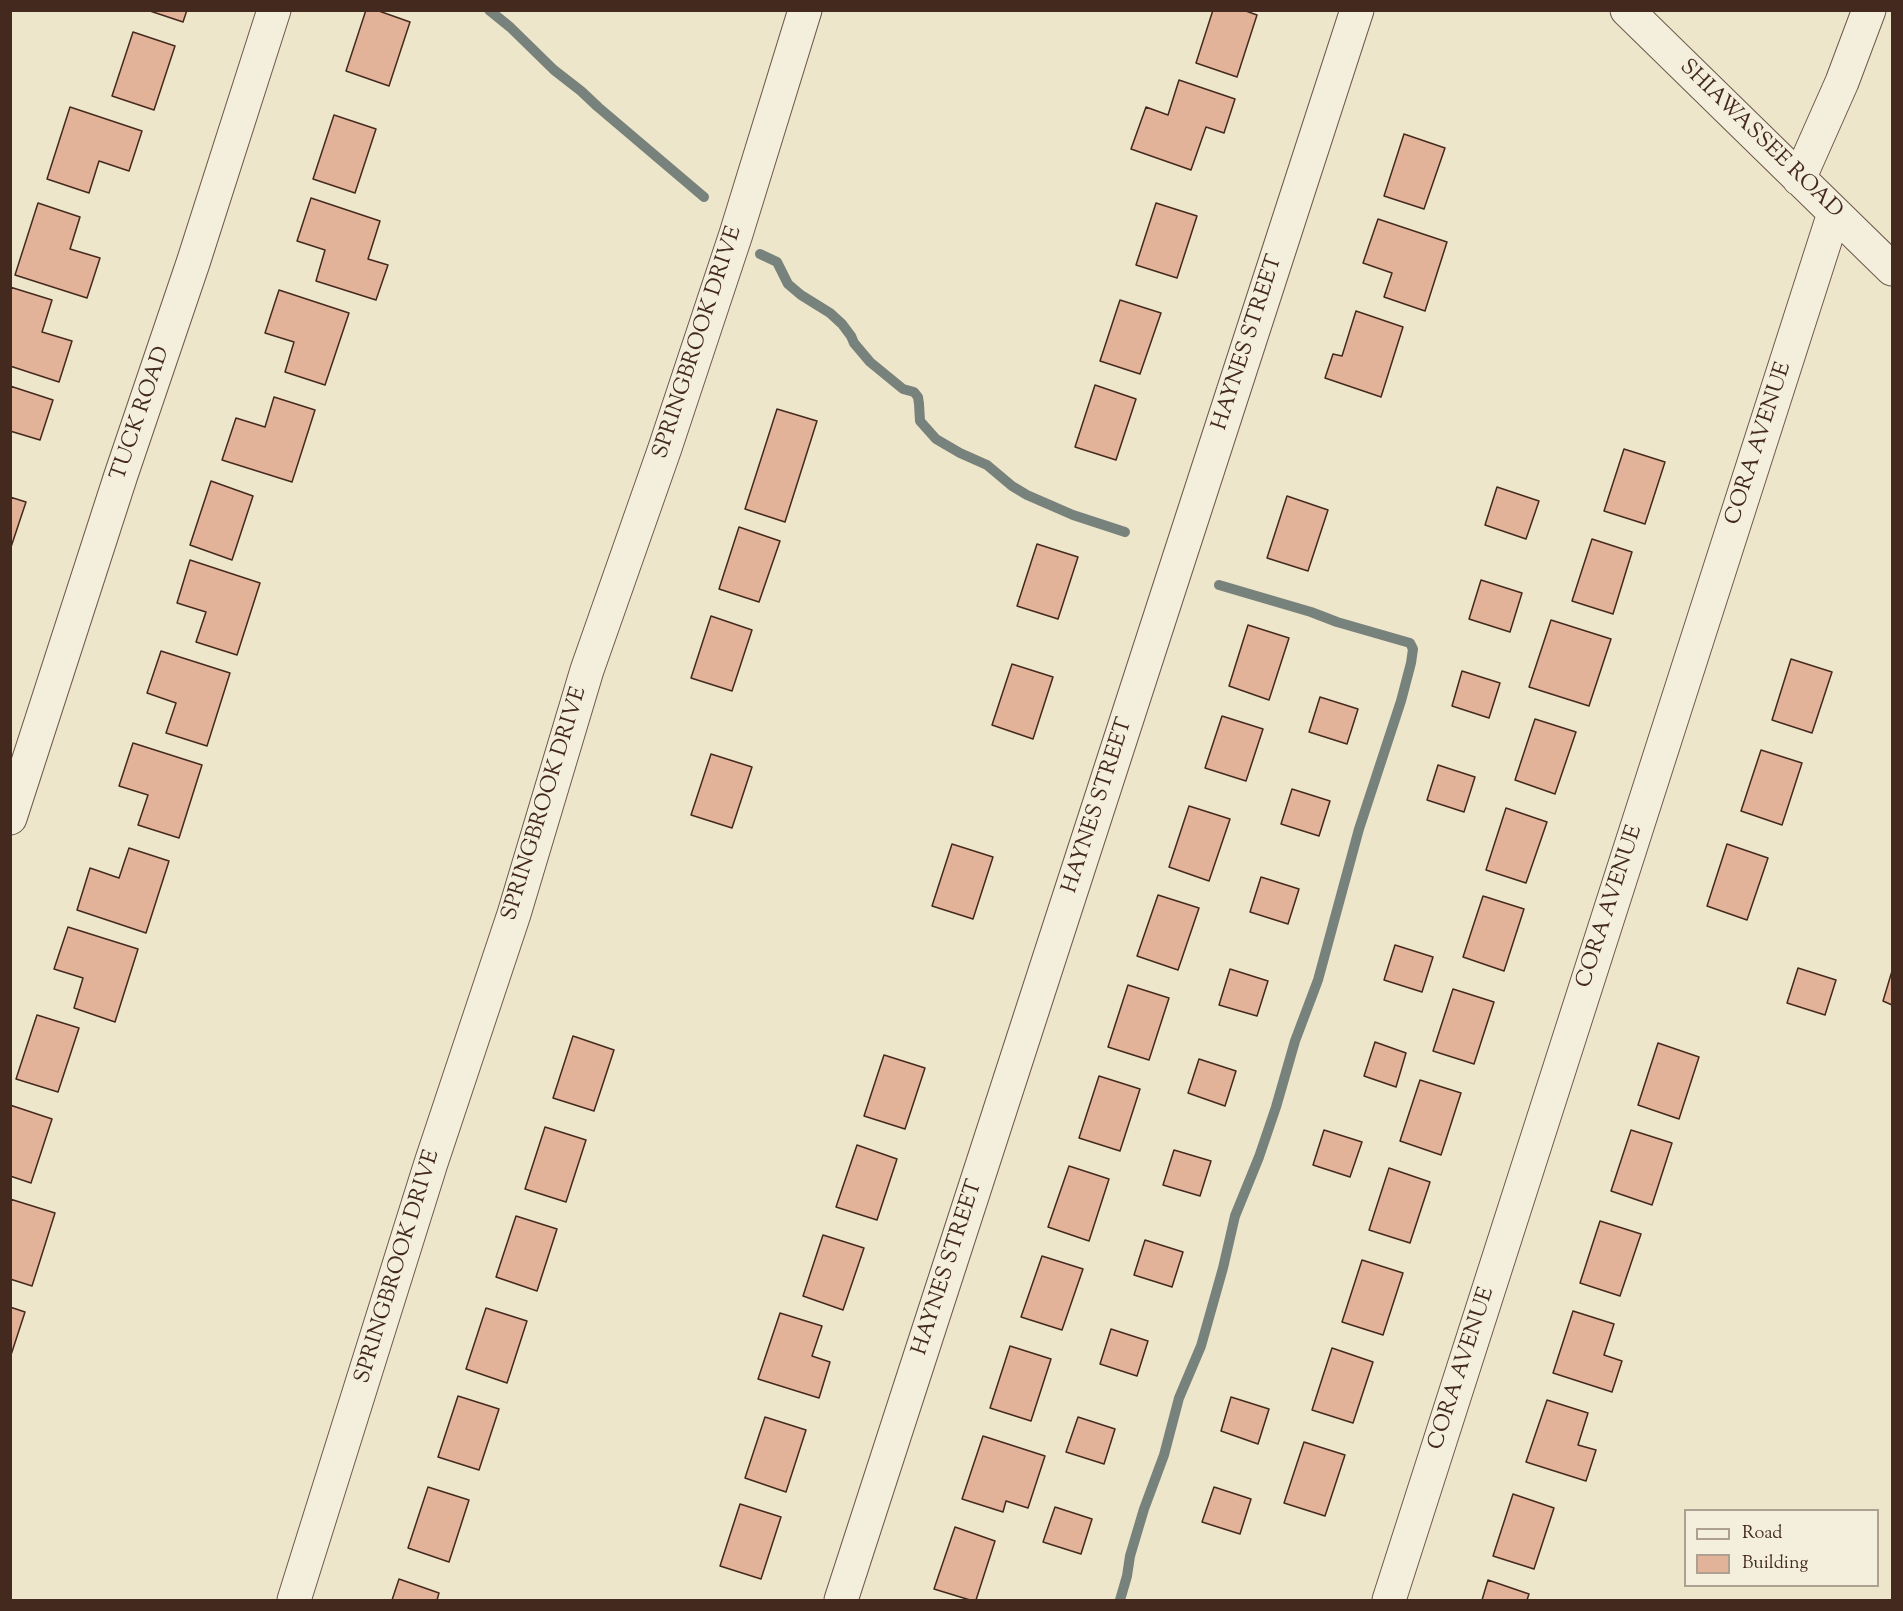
<!DOCTYPE html>
<style>
body{margin:0}
#map{position:relative;width:1903px;height:1611px;overflow:hidden;background:#eee6ca;font-family:"Sorts Mill Goudy",serif}
canvas{display:block}
.frame{position:absolute;inset:0;border:12px solid #44291f;pointer-events:none}
.legend{position:absolute;left:1684px;top:1509px;width:195px;height:78px;box-sizing:border-box;background:#f4efdd;border:2px solid #aea091;margin:0;padding:8px 10px;list-style:none;font-size:18px;color:#44291f}
.legend li{display:flex;align-items:center;gap:12px;height:30px}
.legend b{width:30px;border:2px solid #aea091}
</style>
<div id="map">
<canvas width="1903" height="1611"></canvas>
<div class="frame"></div>
<ul class="legend">
<li><b style="height:8px;background:#f4efdd"></b>Road</li>
<li><b style="height:16px;background:#e3b399"></b>Building</li>
</ul>
</div>
<script>
const g = document.querySelector('canvas').getContext('2d');
g.lineJoin = 'round';
const toPath = rows => new Path2D(rows.map(r => 'M' + r).join(''));
function strokePath(path, color, width, dash) { g.strokeStyle = color; g.lineWidth = width; g.lineCap = dash ? 'butt' : 'round'; g.setLineDash(dash || []); g.stroke(path); }
function paint(path, color) { g.fillStyle = color; g.fill(path, 'evenodd'); }
function label(font, color, halo, rows, align = 'center') {
  g.font = font + ' "Sorts Mill Goudy",serif'; g.lineWidth = 4.5; g.setLineDash([]); g.textBaseline = 'middle'; g.strokeStyle = halo; g.fillStyle = color; for (const [text, x, y, turn = 0] of rows) {
    g.save(); g.translate(x, y); g.rotate((+turn || 0) * Math.PI / 180); g.textAlign = isNaN(turn) ? turn : align; if (halo) g.strokeText(text, 0, 0); g.fillText(text, 0, 0); g.restore();
  }
}
const stream = toPath([
 [489,10,510,27,554,70,581,91,598,107,704,197],
 [760,254,777,262,788,284,801,295,830,313,842,324,851,336,854,343,870,362,903,389,914,392,918,397,919,404,920,421,936,439,960,453,987,465,1012,486,1027,495,1073,515,1125,532],
 [1120,1600,1127,1576,1130,1556,1144,1509,1164,1455,1179,1398,1201,1346,1223,1268,1235,1216,1259,1157,1276,1107,1295,1041,1318,980,1359,829,1401,701,1411,663,1413,649,1410,643,1337,622,1311,612,1219,585]
]);
const building = toPath([
 [147,10,187,10,183,22,147,10],
 [366,10,376,10,410,22,389,86,346,71,366,10],
 [1213,10,1243,10,1257,15,1237,77,1196,63,1213,10],
 [133,32,175,46,154,110,112,96,133,32],
 [1179,80,1235,99,1224,133,1206,127,1191,170,1131,149,1146,107,1168,115,1179,80],
 [70,107,142,131,129,171,99,161,89,193,47,179,70,107],
 [334,115,376,129,355,193,313,179,334,115],
 [1404,134,1445,148,1424,209,1384,196,1404,134],
 [311,198,380,221,368,259,388,265,376,300,316,281,325,250,297,241,311,198],
 [38,203,80,217,70,249,100,258,87,298,15,275,38,203],
 [1156,203,1197,216,1177,278,1136,265,1156,203],
 [1378,219,1447,242,1425,311,1384,297,1392,273,1363,263,1378,219],
 [10,287,52,300,42,332,72,341,59,382,10,366,10,287],
 [279,290,349,313,325,385,285,372,294,342,265,333,279,290],
 [1120,300,1161,313,1140,374,1100,361,1120,300],
 [1356,311,1403,327,1381,397,1325,378,1333,354,1342,356,1356,311],
 [1095,385,1136,399,1116,460,1075,447,1095,385],
 [10,386,53,400,40,440,10,431,10,386],
 [274,397,315,410,292,482,222,460,236,418,265,427,274,397],
 [777,409,817,421,785,522,745,509,777,409],
 [1624,449,1665,462,1645,524,1604,511,1624,449],
 [211,481,253,496,232,560,190,545,211,481],
 [1497,487,1539,501,1526,539,1485,525,1497,487],
 [1287,496,1328,510,1308,571,1267,558,1287,496],
 [10,497,26,502,10,550,10,497],
 [739,527,780,541,759,602,719,589,739,527],
 [1592,539,1632,552,1613,614,1572,601,1592,539],
 [1037,544,1078,557,1058,619,1017,606,1037,544],
 [190,560,260,583,237,655,196,642,206,612,177,603,190,560],
 [1481,580,1522,593,1510,632,1469,619,1481,580],
 [711,616,752,630,732,691,691,678,711,616],
 [1551,620,1611,639,1589,706,1529,687,1551,620],
 [1248,625,1289,638,1269,700,1229,686,1248,625],
 [161,651,230,673,207,746,166,733,176,703,147,693,161,651],
 [1791,659,1832,672,1812,733,1772,720,1791,659],
 [1012,664,1053,677,1033,739,992,725,1012,664],
 [1462,671,1500,683,1489,718,1452,706,1462,671],
 [1320,697,1358,709,1347,744,1309,732,1320,697],
 [1222,716,1263,729,1246,781,1205,768,1222,716],
 [1535,719,1576,732,1555,794,1515,780,1535,719],
 [133,743,202,765,179,838,138,825,148,795,119,786,133,743],
 [1761,750,1802,763,1782,825,1741,811,1761,750],
 [711,754,752,767,732,828,691,815,711,754],
 [1438,765,1475,777,1464,812,1427,800,1438,765],
 [1292,789,1330,801,1319,836,1281,824,1292,789],
 [1189,806,1230,819,1209,881,1169,867,1189,806],
 [1506,808,1547,822,1526,883,1486,870,1506,808],
 [952,844,993,857,973,919,932,906,952,844],
 [1727,844,1768,858,1747,920,1707,906,1727,844],
 [129,848,169,861,146,933,77,910,90,868,119,878,129,848],
 [1261,877,1299,889,1288,924,1250,912,1261,877],
 [1158,895,1199,908,1178,970,1137,956,1158,895],
 [1483,896,1524,909,1504,971,1463,957,1483,896],
 [68,927,138,949,115,1022,74,1008,83,978,54,969,68,927],
 [1395,945,1433,957,1422,992,1384,980,1395,945],
 [1798,968,1836,980,1825,1015,1787,1003,1798,968],
 [1230,969,1268,981,1257,1016,1219,1005,1230,969],
 [1892,971,1892,1005,1883,1001,1892,971],
 [1128,985,1169,998,1149,1060,1108,1047,1128,985],
 [1453,989,1494,1002,1474,1064,1433,1051,1453,989],
 [37,1015,79,1028,58,1092,16,1079,37,1015],
 [573,1036,614,1050,594,1111,553,1098,573,1036],
 [1375,1042,1406,1053,1396,1087,1364,1076,1375,1042],
 [1658,1043,1699,1057,1679,1119,1638,1105,1658,1043],
 [884,1055,925,1068,905,1129,864,1116,884,1055],
 [1199,1059,1236,1071,1225,1106,1188,1093,1199,1059],
 [1099,1076,1140,1089,1120,1151,1079,1138,1099,1076],
 [1420,1080,1461,1093,1441,1155,1400,1141,1420,1080],
 [10,1105,52,1119,31,1183,10,1176,10,1105],
 [545,1127,586,1140,566,1202,525,1189,545,1127],
 [1324,1130,1362,1142,1350,1177,1313,1165,1324,1130],
 [1631,1130,1672,1143,1652,1205,1611,1191,1631,1130],
 [857,1145,897,1159,877,1220,836,1207,857,1145],
 [1174,1150,1211,1161,1200,1196,1163,1185,1174,1150],
 [1069,1166,1109,1179,1089,1241,1048,1227,1069,1166],
 [1389,1168,1430,1182,1410,1243,1369,1230,1389,1168],
 [10,1199,55,1213,32,1286,10,1279,10,1199],
 [516,1216,557,1229,537,1291,496,1277,516,1216],
 [1600,1221,1641,1234,1620,1296,1580,1283,1600,1221],
 [823,1235,864,1248,843,1310,803,1296,823,1235],
 [1145,1240,1183,1252,1172,1287,1134,1275,1145,1240],
 [1042,1256,1083,1269,1062,1330,1021,1317,1042,1256],
 [1362,1260,1403,1273,1383,1335,1342,1322,1362,1260],
 [10,1307,25,1312,10,1358,10,1307],
 [486,1308,527,1321,507,1383,466,1369,486,1308],
 [1573,1311,1614,1324,1604,1355,1622,1361,1612,1392,1553,1373,1573,1311],
 [780,1313,822,1326,812,1356,830,1362,819,1398,758,1379,780,1313],
 [1111,1329,1148,1341,1137,1376,1100,1364,1111,1329],
 [1010,1346,1051,1359,1031,1421,990,1408,1010,1346],
 [1332,1348,1373,1362,1353,1423,1312,1410,1332,1348],
 [458,1396,499,1409,479,1470,438,1457,458,1396],
 [1231,1397,1269,1409,1258,1444,1221,1431,1231,1397],
 [1547,1400,1588,1413,1578,1445,1596,1450,1586,1481,1526,1462,1547,1400],
 [765,1417,806,1430,786,1492,745,1478,765,1417],
 [1078,1417,1115,1429,1104,1464,1066,1452,1078,1417],
 [983,1436,1045,1456,1028,1508,1006,1501,1003,1512,962,1499,983,1436],
 [1304,1442,1345,1455,1325,1516,1284,1503,1304,1442],
 [428,1487,469,1500,449,1562,408,1548,428,1487],
 [1214,1487,1251,1499,1240,1534,1202,1522,1214,1487],
 [1513,1494,1554,1508,1534,1569,1493,1556,1513,1494],
 [740,1504,781,1517,761,1579,720,1566,740,1504],
 [1055,1507,1092,1519,1081,1554,1043,1542,1055,1507],
 [955,1527,995,1541,976,1600,970,1600,934,1589,955,1527],
 [399,1579,439,1593,437,1600,392,1600,399,1579],
 [1488,1580,1529,1594,1527,1600,1482,1600,1488,1580]
]);
const minor = toPath([
 [1627,10,1892,269],
 [1799,179,1842,82,1869,10],
 [10,818,121,475,193,263,274,10],
 [294,1600,431,1163,514,914,587,670,665,448,736,234,805,10],
 [841,1600,1357,10],
 [1389,1600,1834,213]
]);
const streetNames = [
 ["SHIAWASSEE ROAD",1760,140,44],
 ["SPRINGBROOK DRIVE",699,343,-72],
 ["HAYNES STREET",1249,343,-72],
 ["TUCK ROAD",142,414,-71],
 ["CORA AVENUE",1760,444,-72],
 ["SPRINGBROOK DRIVE",546,804,-73],
 ["HAYNES STREET",1099,806,-72],
 ["CORA AVENUE",1611,907,-72],
 ["SPRINGBROOK DRIVE",399,1267,-73],
 ["HAYNES STREET",949,1268,-72],
 ["CORA AVENUE",1463,1369,-72]
];
strokePath(stream, '#78827c', 10);
paint(building, '#e3b399');
strokePath(building, '#44291f', 1.5);
strokePath(minor, '#6e584a', 35);
strokePath(minor, '#f4efdd', 33);
label('22px', '#44291f', '#f4efdd', streetNames);
</script>
